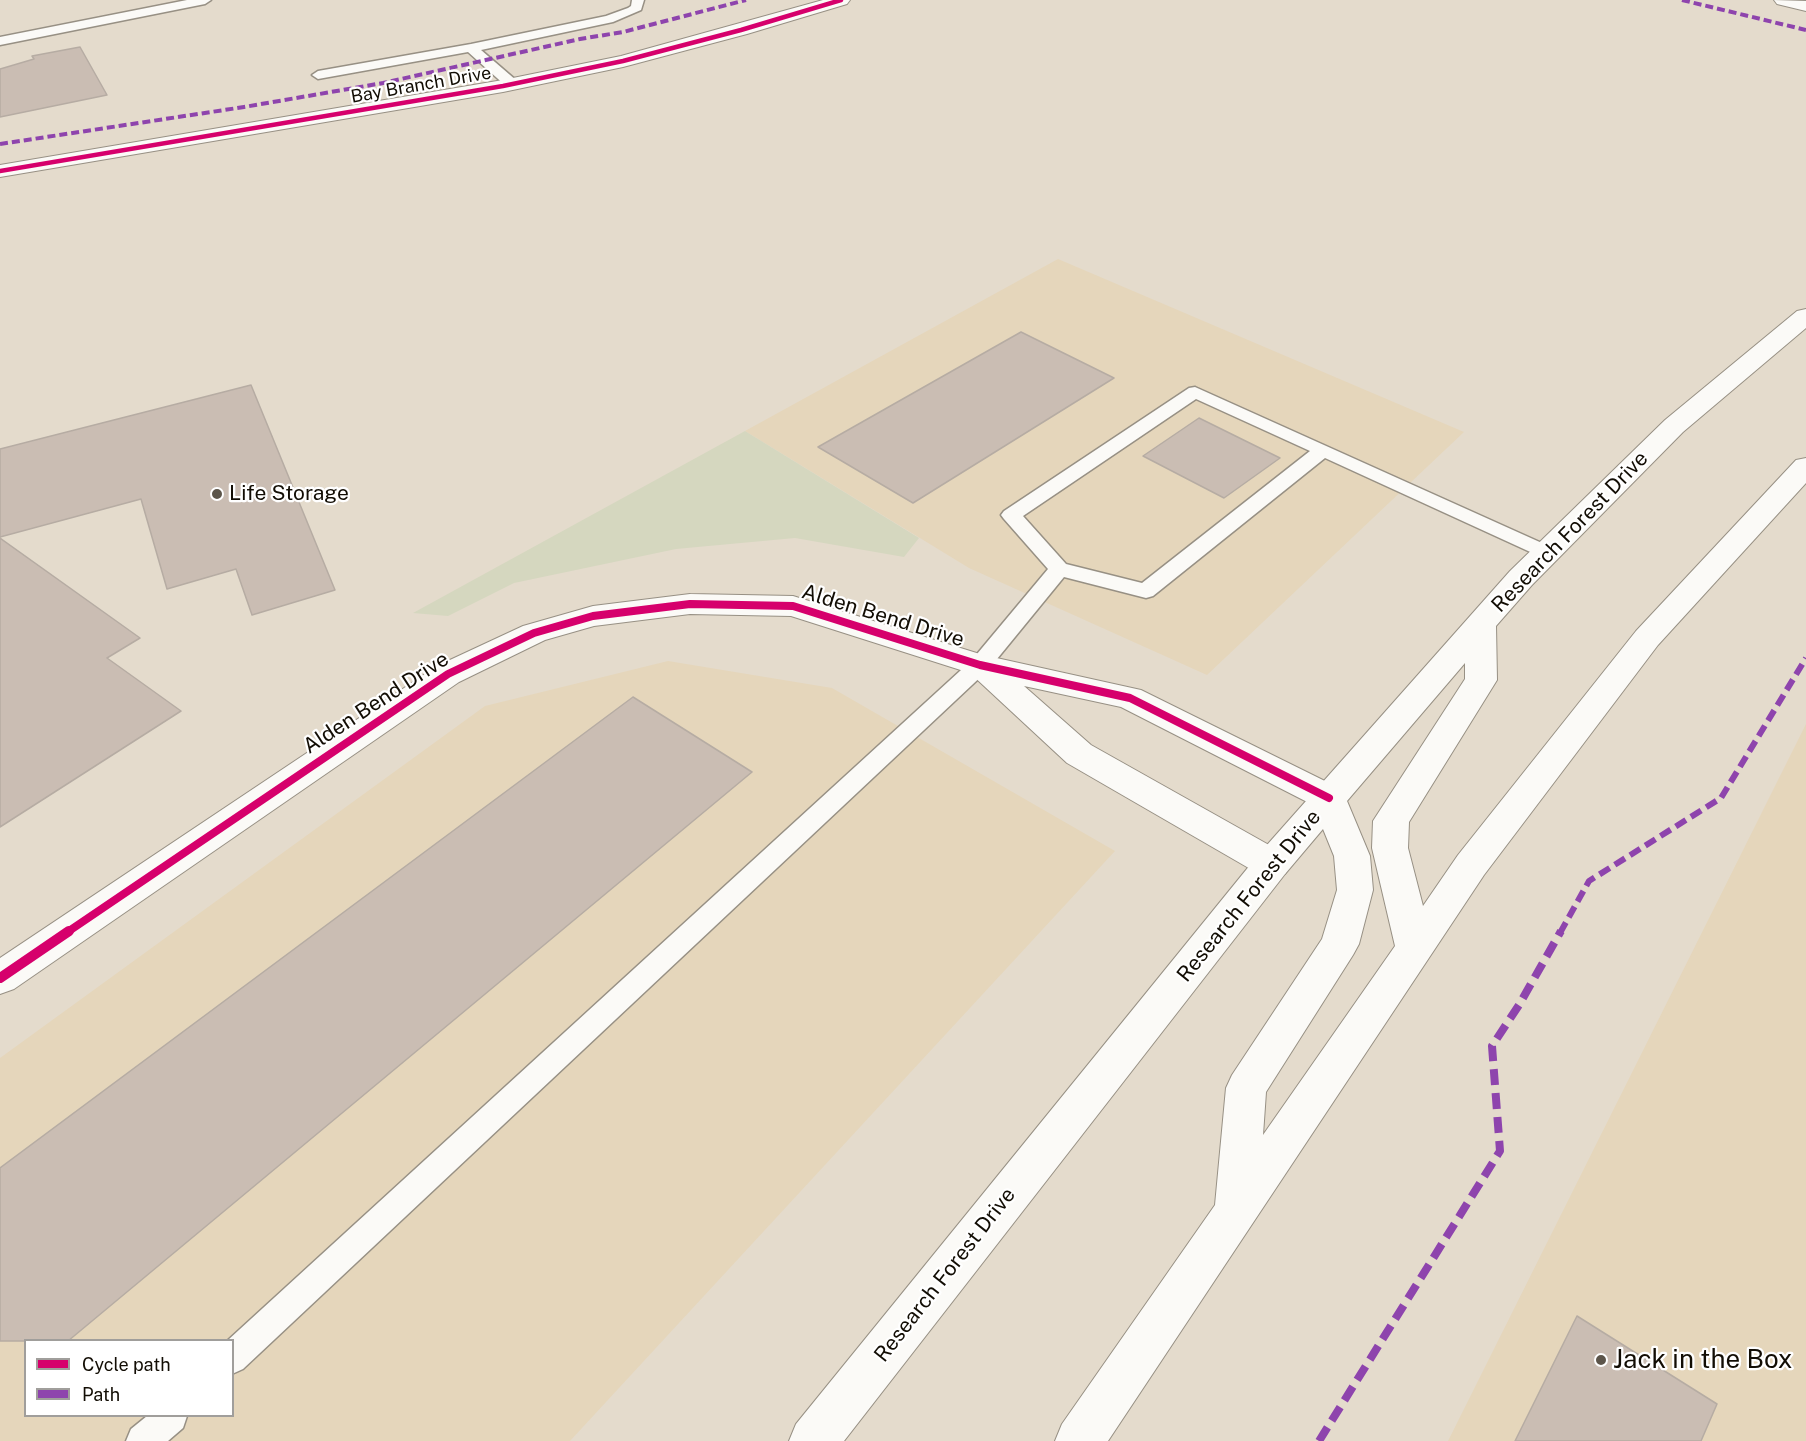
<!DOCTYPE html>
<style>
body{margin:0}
#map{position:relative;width:1806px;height:1441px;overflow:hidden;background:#e4dbcc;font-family:"Public Sans",sans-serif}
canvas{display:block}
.legend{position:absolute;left:24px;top:1339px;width:210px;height:78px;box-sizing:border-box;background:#fff;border:2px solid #a09e9b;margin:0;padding:8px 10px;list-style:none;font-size:18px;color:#120d04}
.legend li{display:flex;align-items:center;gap:12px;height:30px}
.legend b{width:30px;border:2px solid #a09e9b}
</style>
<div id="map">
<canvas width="1806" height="1441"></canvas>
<ul class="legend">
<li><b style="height:8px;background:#d6006c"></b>Cycle path</li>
<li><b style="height:8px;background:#8e44ad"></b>Path</li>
</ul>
</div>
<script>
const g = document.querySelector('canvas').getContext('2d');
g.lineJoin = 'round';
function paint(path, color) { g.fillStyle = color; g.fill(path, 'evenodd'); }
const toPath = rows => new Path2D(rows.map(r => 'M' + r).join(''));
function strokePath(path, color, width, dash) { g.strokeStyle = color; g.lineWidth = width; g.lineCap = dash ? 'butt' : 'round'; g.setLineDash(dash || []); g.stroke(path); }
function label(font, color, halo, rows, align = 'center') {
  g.font = font + ' "Public Sans",sans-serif'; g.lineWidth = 4.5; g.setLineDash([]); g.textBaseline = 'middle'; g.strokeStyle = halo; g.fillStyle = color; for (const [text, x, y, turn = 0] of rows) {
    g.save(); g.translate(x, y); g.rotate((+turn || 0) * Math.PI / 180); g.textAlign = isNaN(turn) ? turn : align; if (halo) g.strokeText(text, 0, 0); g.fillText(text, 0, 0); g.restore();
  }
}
const built = toPath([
 [1058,259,1464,432,1207,675,969,568,745,431],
 [668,661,832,688,1115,851,570,1441,0,1441,0,1058,485,706],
 [26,1340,232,1340,232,1416,26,1416],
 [1806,724,1806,1441,1448,1441]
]);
const green = toPath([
 [745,431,919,538,904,557,795,538,676,549,514,583,448,616,413,613]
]);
const building = toPath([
 [80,47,107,95,0,117,0,69,34,59,32,56,80,47],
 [1021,332,1114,378,913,503,818,447,1021,332],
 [251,385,335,590,252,615,236,569,167,589,141,499,0,537,0,449,251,385],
 [1199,418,1280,458,1224,498,1143,456,1199,418],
 [0,538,140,638,107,658,181,711,0,827,0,538],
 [633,697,752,772,68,1341,0,1341,0,1168,633,697],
 [1577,1316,1717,1404,1701,1441,1515,1441,1577,1316]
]);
const service = toPath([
 [187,0,211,0,205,4,0,45,0,37,187,0],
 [632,0,644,0,641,10,613,22,481,50,517,81,519,84,512,88,507,87,468,52,318,79,312,75,318,71,471,44,606,16,628,8,631,6,632,0],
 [1195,387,1553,548,1556,552,1553,556,1546,558,1539,556,1325,458,1153,596,1146,598,1064,577,988,670,243,1369,232,1374,232,1340,228,1340,972,660,1048,569,1004,519,1001,515,1004,511,1189,388,1195,387],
 [1196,399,1310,451,1142,583,1066,564,1023,516,1196,399],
 [147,1416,187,1416,183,1428,168,1441,126,1441,131,1429,147,1416]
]);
const minor = toPath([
 [690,594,793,596,983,655,1141,690,1341,789,1346,798,1341,807,1329,811,1317,807,1121,707,1024,686,1091,745,1285,854,1290,864,1285,874,1272,878,1259,874,1067,763,970,673,791,616,690,614,594,626,545,640,459,682,14,989,0,994,0,958,437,666,523,626,593,606,690,594]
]);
const tertiary = toPath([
 [823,0,850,0,847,4,747,34,623,67,503,92,0,177,0,165,503,80,621,56,823,0],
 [1774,0,1806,1,1806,11,1777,4,1774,0]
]);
const secondary = toPath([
 [1806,309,1806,328,1683,432,1532,585,1496,626,1497,680,1409,822,1408,848,1423,906,1458,855,1636,631,1796,460,1806,458,1806,483,1658,645,1484,875,1108,1441,1055,1441,1062,1424,1215,1205,1226,1088,1232,1075,1322,939,1337,890,1334,856,1323,829,1285,874,844,1441,789,1441,796,1424,1259,854,1510,571,1665,420,1797,311,1806,309],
 [1465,663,1465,679,1373,821,1372,848,1395,946,1263,1135,1266,1092,1353,955,1359,944,1373,890,1370,856,1347,801,1465,663]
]);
const quietFar2 = toPath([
 [1682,0,1806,30],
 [0,144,244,107,383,83,580,39,623,32,746,0]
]);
const quietFar1 = toPath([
 [1560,933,1589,881,1721,798,1806,658]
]);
const quiet = toPath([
 [1319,1441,1500,1151,1492,1046,1519,1005,1561,931]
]);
const cyclewayFar2 = toPath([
 [0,171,503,86,623,61,741,30,841,0]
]);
const cyclewayFar1 = toPath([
 [66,933,448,674,534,633,593,616,690,604,793,606,980,665,1130,698,1329,798]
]);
const cycleway = toPath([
 [0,978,69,931]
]);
const markers = [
 [217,494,6,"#5c554a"],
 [1601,1360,6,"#5c554a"]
];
const farStreetnames = [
 ["Bay Branch Drive",421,85,-10]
];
const poiNames = [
 ["Life Storage",229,494]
];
const streetNames = [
 ["Research Forest Drive",1570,532,-46],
 ["Alden Bend Drive",883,616,17],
 ["Alden Bend Drive",376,703,-33],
 ["Research Forest Drive",1249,896,-51],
 ["Research Forest Drive",945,1275,-52]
];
const nearPoinames = [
 ["Jack in the Box",1613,1360]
];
paint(built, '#e5d6bb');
paint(green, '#d5d7bf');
paint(building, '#cabdb3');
strokePath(building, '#b6aca3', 1.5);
strokePath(service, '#979084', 3);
strokePath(minor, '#979084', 2);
strokePath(tertiary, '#979084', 2);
strokePath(secondary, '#979084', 2);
paint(service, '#fbfaf7');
paint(minor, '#fbfaf7');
paint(tertiary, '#fbfaf7');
paint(secondary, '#fbfaf7');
strokePath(quietFar2, '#8e44ad', 4, [8, 4]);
strokePath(quietFar1, '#8e44ad', 6, [12, 6]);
strokePath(quiet, '#8e44ad', 8, [16, 8]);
strokePath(cyclewayFar2, '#d6006c', 4.5);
strokePath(cyclewayFar1, '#d6006c', 8);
strokePath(cycleway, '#d6006c', 10);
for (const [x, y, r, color] of markers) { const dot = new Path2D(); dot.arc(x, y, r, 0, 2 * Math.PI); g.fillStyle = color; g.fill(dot); strokePath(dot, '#fff', 2); }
label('18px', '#120d04', '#fff', farStreetnames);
label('21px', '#120d04', '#fff', poiNames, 'left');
label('21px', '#120d04', '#fff', streetNames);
label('26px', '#120d04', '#fff', nearPoinames, 'left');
</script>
